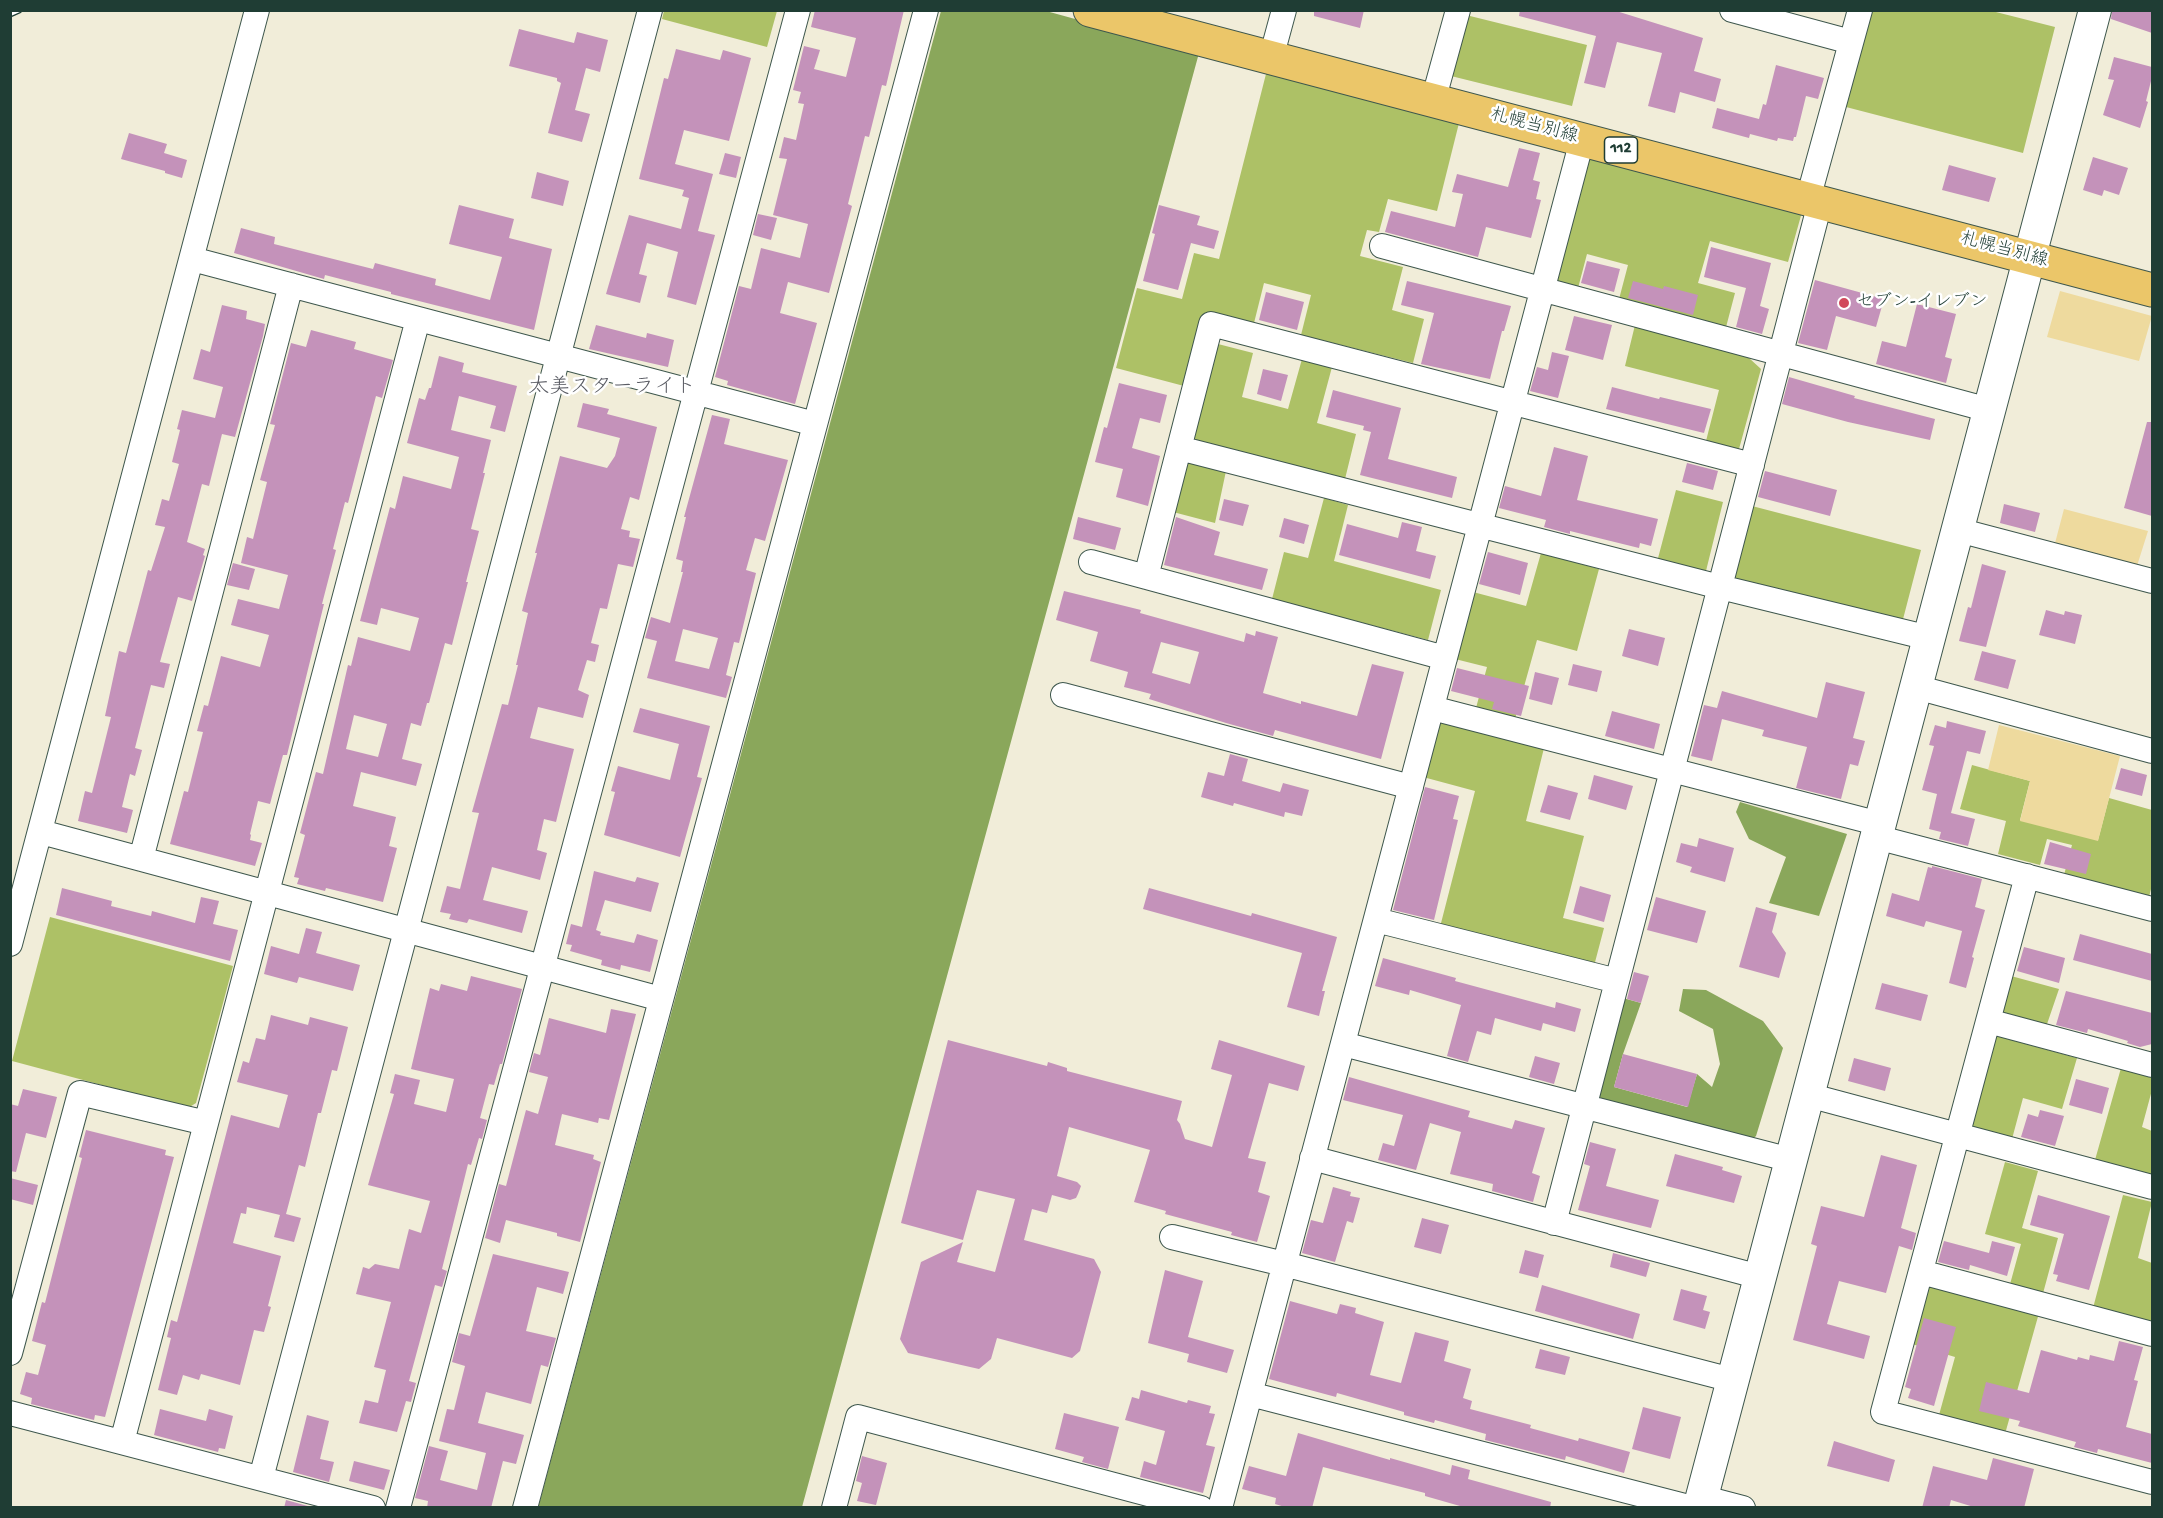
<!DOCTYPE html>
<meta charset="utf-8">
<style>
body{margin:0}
#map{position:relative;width:2163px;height:1518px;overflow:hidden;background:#f1edd9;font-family:"Gochi Hand",sans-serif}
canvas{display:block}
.frame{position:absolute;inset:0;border:12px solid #1f3d34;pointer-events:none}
</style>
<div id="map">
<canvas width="2163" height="1518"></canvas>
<div class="frame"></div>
</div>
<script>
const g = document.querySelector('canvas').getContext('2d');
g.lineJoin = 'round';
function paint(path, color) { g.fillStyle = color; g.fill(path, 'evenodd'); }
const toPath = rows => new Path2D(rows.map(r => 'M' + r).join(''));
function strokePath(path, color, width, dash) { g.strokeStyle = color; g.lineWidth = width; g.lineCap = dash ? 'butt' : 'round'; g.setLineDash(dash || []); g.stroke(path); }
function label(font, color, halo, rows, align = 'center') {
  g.font = font + ' "Gochi Hand","Klee One",sans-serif'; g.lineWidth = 5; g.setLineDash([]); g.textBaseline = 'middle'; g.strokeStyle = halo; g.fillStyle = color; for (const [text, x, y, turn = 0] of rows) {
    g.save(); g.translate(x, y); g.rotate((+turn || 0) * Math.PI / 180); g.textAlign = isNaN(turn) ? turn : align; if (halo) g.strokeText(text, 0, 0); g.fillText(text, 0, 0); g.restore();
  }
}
const green = toPath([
 [664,11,664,10,777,11,767,47,662,19],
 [1871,11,1992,11,2055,27,2023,153,1846,107],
 [1466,15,1587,45,1572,106,1451,76],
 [1267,70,1460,119,1437,211,1388,199,1379,232,1367,230,1360,256,1403,267,1392,310,1424,319,1413,363,1301,335,1311,295,1264,283,1253,327,1202,315,1184,386,1116,368,1137,288,1182,299,1194,253,1219,259],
 [1586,153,1802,212,1788,262,1710,241,1698,283,1735,293,1725,331,1618,303,1628,265,1587,254,1577,292,1550,284],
 [1635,325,1749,358,1761,369,1739,449,1706,441,1719,390,1625,366],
 [1218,344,1253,353,1242,397,1288,409,1302,359,1332,367,1317,423,1356,434,1345,479,1193,439],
 [1188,460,1226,471,1215,523,1173,512],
 [1676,490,1723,502,1705,575,1657,562],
 [1324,498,1348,505,1334,561,1441,590,1428,640,1272,599,1284,552,1308,558],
 [1752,506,1921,550,1902,623,1733,579],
 [1541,553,1599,569,1577,651,1537,640,1515,719,1476,708,1487,667,1455,659,1473,592,1526,606],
 [1438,721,1544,748,1526,821,1584,836,1563,918,1604,928,1594,966,1440,927,1475,791,1423,777],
 [1972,765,2030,781,2020,820,2098,840,2109,798,2152,810,2152,885,2149,897,2064,875,2072,845,2047,839,2040,865,1998,854,2006,821,1960,809],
 [50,917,233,966,196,1103,188,1108,12,1061],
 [2011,976,2059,989,2046,1027,2004,1016,2001,1004],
 [1993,1035,2077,1058,2062,1109,2023,1098,2012,1139,1968,1127],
 [2121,1068,2152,1077,2152,1090,2142,1127,2152,1131,2152,1177,2095,1160],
 [2005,1162,2038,1171,2022,1228,2058,1238,2042,1297,2009,1288,2021,1244,1985,1234],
 [2123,1195,2152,1202,2138,1258,2152,1263,2152,1324,2093,1308],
 [1929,1283,2039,1313,2005,1434,1939,1415,1955,1357,1912,1344]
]);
const forest = toPath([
 [941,11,1046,11,1199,53,802,1507,538,1508],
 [1740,802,1847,834,1819,916,1769,903,1786,857,1749,839,1736,812],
 [1683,989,1706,990,1763,1021,1783,1048,1756,1136,1748,1143,1593,1097,1623,998,1641,1003,1623,1054,1614,1087,1687,1107,1697,1074,1712,1087,1720,1064,1713,1029,1679,1011]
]);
const sand = toPath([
 [2060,291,2152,316,2139,361,2047,337],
 [2064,509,2148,531,2136,569,2054,547],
 [1999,725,2120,756,2098,841,2020,821,2030,781,1988,770]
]);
const building = toPath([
 [815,10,904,10,886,86,882,85,869,137,865,136,848,204,852,206,829,293,788,282,780,313,817,323,795,404,727,385,728,381,715,377,739,286,751,289,761,248,800,258,808,224,773,215,787,159,779,158,784,137,796,140,804,104,798,103,801,92,793,90,804,46,820,50,814,69,846,77,856,38,811,27],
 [1314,10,1364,10,1360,28,1314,16],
 [1520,10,1613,10,1703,38,1694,71,1721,79,1715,102,1680,92,1675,113,1648,106,1662,53,1617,42,1605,88,1584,83,1596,36,1519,16],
 [2112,10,2152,10,2152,33,2111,19],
 [519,29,574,43,577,32,608,40,600,72,586,68,575,110,590,114,582,142,548,133,561,83,557,81,557,78,509,66],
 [676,49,720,60,723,50,751,58,729,141,684,130,675,164,713,174,698,231,715,235,696,305,667,297,678,252,647,243,639,274,647,276,640,303,606,294,629,215,681,229,689,198,682,196,684,190,639,179,664,78,668,79],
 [2114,57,2152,67,2152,77,2146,101,2148,102,2140,128,2103,115,2114,80,2108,79],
 [1776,65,1824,78,1818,99,1806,96,1796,137,1794,137,1793,141,1778,138,1777,141,1750,134,1749,138,1712,128,1717,108,1759,119,1763,104,1766,105],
 [129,133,167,144,164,153,187,160,182,178,165,173,165,171,121,159],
 [1519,148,1540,153,1533,180,1540,182,1536,199,1541,200,1531,238,1486,227,1478,257,1385,232,1391,211,1455,227,1463,194,1452,192,1457,174,1508,187],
 [725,153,741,157,736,178,719,174],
 [2093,157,2128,168,2119,195,2104,190,2102,196,2083,190],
 [1949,165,1996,178,1989,202,1942,190],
 [537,172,569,181,563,206,531,198],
 [459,205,514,219,509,238,552,249,534,330,391,294,391,292,325,275,324,279,234,253,241,228,275,237,274,244,373,269,375,263,436,279,435,285,490,300,502,257,449,244],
 [1159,205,1200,216,1197,225,1219,231,1214,249,1191,243,1178,290,1143,281,1155,234,1152,233],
 [758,214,777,218,771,240,753,235],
 [1711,247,1771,263,1760,306,1769,309,1762,334,1736,327,1746,288,1704,277],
 [1587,261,1620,269,1614,292,1581,283],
 [1815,280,1884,299,1876,327,1836,316,1827,350,1798,343],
 [1407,281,1511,306,1504,331,1502,331,1490,379,1421,364,1434,313,1401,305],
 [1633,281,1663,289,1664,286,1698,295,1693,315,1628,298],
 [1266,292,1304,302,1297,330,1259,320],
 [1917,304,1956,314,1945,357,1952,359,1946,383,1876,364,1882,341,1906,347],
 [222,305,247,311,246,319,265,324,263,336,235,437,222,434,209,486,202,484,187,542,205,549,203,555,205,556,192,601,178,597,160,662,170,664,164,688,151,685,135,748,142,750,135,776,130,774,122,807,133,810,127,833,78,821,85,791,92,793,111,717,105,716,119,651,126,653,148,570,151,571,165,527,155,525,162,499,169,501,179,464,172,462,180,430,177,429,182,410,215,418,223,387,193,379,201,349,210,352],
 [1574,316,1612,325,1603,360,1565,350],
 [596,325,646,338,647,333,674,340,668,367,589,349],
 [311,330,356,342,354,349,393,360,382,398,376,396,348,503,345,502,333,549,336,550,322,604,324,604,287,755,283,755,270,804,258,801,250,834,251,835,250,840,262,843,255,866,170,844,184,791,188,792,203,732,197,731,204,705,208,706,221,656,260,667,269,635,231,625,238,599,279,609,288,575,241,563,247,537,253,539,267,482,260,480,275,425,270,424,291,343,306,347],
 [1552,352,1569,356,1558,398,1530,391,1537,367,1548,370],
 [439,356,464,363,462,372,517,386,505,432,490,428,496,406,459,396,451,430,491,440,483,473,485,473,471,529,479,531,466,582,468,582,452,645,445,643,429,703,427,703,421,726,411,723,402,759,422,764,416,786,361,772,353,806,396,817,389,846,397,848,383,902,326,888,325,891,297,884,299,878,294,877,305,835,300,833,316,772,323,774,348,665,351,666,358,637,410,651,419,618,381,608,377,625,360,621,390,507,395,509,403,476,451,489,459,457,407,443,419,398,425,400,429,388,431,388],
 [354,715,387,724,378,757,346,749],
 [1263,369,1288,375,1281,401,1257,394],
 [1789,377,1855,396,1854,398,1935,419,1930,440,1848,422,1782,404],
 [1119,383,1167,395,1160,423,1140,418,1132,448,1160,456,1148,506,1116,497,1123,469,1095,462,1104,427,1107,428],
 [1612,387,1659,399,1660,397,1711,409,1704,433,1606,409],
 [1333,390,1401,408,1388,459,1457,477,1452,498,1360,475,1371,432,1363,430,1364,426,1326,417],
 [583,403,609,409,607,414,657,427,639,500,630,497,621,529,630,531,629,537,640,539,633,567,618,564,607,609,600,608,591,643,599,645,595,662,587,660,578,690,589,695,583,718,538,707,530,738,574,749,556,822,544,819,537,850,547,853,540,880,492,867,483,900,528,911,522,933,469,919,467,923,449,919,451,914,440,912,447,886,460,889,479,813,472,812,502,704,508,705,518,665,516,665,528,613,522,611,537,553,535,553,560,456,607,468,615,456,620,438,577,427],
 [712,415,730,419,724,444,788,460,765,541,755,538,746,570,756,573,739,643,734,642,726,675,732,677,726,698,647,678,657,641,645,638,651,617,670,623,683,572,681,572,683,561,676,559,686,517,684,517],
 [683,629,718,638,709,669,675,661],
 [2147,422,2152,422,2152,516,2124,508],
 [1554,447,1588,456,1577,500,1658,519,1651,546,1640,543,1639,548,1570,531,1570,534,1544,527,1546,520,1499,508,1505,486,1541,496],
 [1687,463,1718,471,1713,490,1682,482],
 [1765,471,1837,490,1830,516,1758,497],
 [1224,499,1249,505,1243,526,1219,520],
 [2004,504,2040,513,2035,532,2000,523],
 [1078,517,1121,528,1115,550,1073,539],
 [1176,517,1220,532,1214,555,1268,569,1262,590,1164,565],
 [1284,518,1309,525,1304,544,1279,537],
 [1402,522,1422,527,1416,551,1436,556,1430,579,1339,555,1347,524,1398,538],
 [1488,552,1528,563,1520,595,1479,584],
 [233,563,255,569,249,590,227,585],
 [1982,564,2006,571,1986,647,1959,641,1968,607,1971,608],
 [1064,591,1141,610,1140,613,1244,642,1246,633,1255,636,1256,631,1278,637,1263,693,1301,704,1301,701,1357,716,1372,664,1404,672,1381,759,1275,730,1273,736,1226,723,1149,699,1151,694,1124,687,1128,672,1090,661,1098,632,1056,620],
 [1161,642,1199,652,1190,684,1152,673],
 [2046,610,2064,615,2065,611,2082,615,2075,644,2039,635],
 [1629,629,1665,638,1658,666,1622,656],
 [1982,651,2016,660,2008,689,1974,680],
 [1573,664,1602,671,1597,692,1568,685],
 [1457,668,1529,686,1521,716,1492,709,1494,702,1451,691],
 [1535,672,1559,678,1552,705,1529,699],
 [1826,682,1865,692,1853,738,1865,741,1858,766,1850,764,1841,799,1796,788,1807,747,1762,736,1764,730,1722,719,1712,761,1691,756,1704,705,1717,708,1722,691,1817,718],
 [640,708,710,726,697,777,702,778,680,857,604,835,615,792,611,791,618,766,670,780,679,744,633,732],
 [1612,711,1660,724,1654,749,1605,736],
 [1947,721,1986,731,1980,754,1967,751,1951,813,1975,819,1968,846,1939,839,1941,832,1929,829,1937,794,1922,790,1934,746,1929,745,1935,725,1946,728],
 [1230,754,1248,759,1242,781,1280,792,1283,783,1309,790,1302,816,1285,812,1284,817,1234,803,1233,806,1201,797,1208,772,1224,776],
 [2121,768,2147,775,2142,796,2115,789],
 [1594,775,1633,786,1626,810,1588,799],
 [1548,785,1578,793,1570,820,1540,812],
 [1425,787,1459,796,1453,819,1458,820,1434,920,1393,910],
 [1699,838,1734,848,1725,882,1690,872,1692,867,1676,862,1681,843,1697,847],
 [2050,842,2091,854,2086,874,2044,864],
 [1932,866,1982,879,1975,907,1985,910,1972,957,1974,958,1966,988,1949,983,1962,931,1926,921,1924,927,1886,916,1892,893,1919,901,1928,867,1932,868],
 [594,871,635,882,637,877,659,883,651,912,605,900,596,930,601,932,600,935,634,943,637,934,658,940,650,972,621,965,620,970,601,965,602,960,570,951,572,945,566,944,571,924,582,927],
 [1580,886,1611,895,1604,922,1573,913],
 [62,888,112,901,111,906,151,916,152,911,195,923,201,897,219,901,213,924,238,930,230,961,56,915],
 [1149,888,1251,916,1252,913,1337,937,1322,991,1325,991,1319,1016,1287,1007,1302,953,1143,909],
 [1656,897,1706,911,1697,943,1647,930],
 [1756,907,1777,913,1772,932,1786,953,1779,978,1739,967],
 [306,928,322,932,316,953,360,965,353,991,299,977,297,983,264,974,271,946,299,954],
 [2080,934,2152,954,2152,981,2073,960],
 [2024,947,2065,958,2059,983,2017,971],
 [1383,958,1456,978,1455,981,1555,1008,1556,1002,1581,1009,1575,1032,1543,1023,1541,1031,1495,1018,1491,1035,1477,1031,1468,1062,1447,1056,1461,1005,1410,990,1409,995,1375,986],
 [1634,972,1649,976,1641,1003,1627,999],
 [471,976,522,989,502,1064,500,1064,494,1085,489,1084,480,1118,487,1120,482,1139,479,1138,471,1165,468,1164,442,1269,447,1271,442,1287,435,1285,409,1381,416,1383,411,1402,406,1401,397,1432,359,1423,365,1400,378,1403,386,1370,374,1367,391,1302,356,1294,363,1267,369,1269,375,1264,399,1269,409,1229,421,1233,430,1201,368,1185,394,1094,390,1093,395,1074,420,1080,414,1104,446,1112,454,1079,411,1069,430,988,439,991,441,984,467,991],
 [1882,983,1928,995,1921,1021,1875,1009],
 [2066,991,2152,1013,2152,1044,2140,1047,2127,1043,2128,1041,2088,1029,2087,1033,2056,1025],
 [611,1009,636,1014,609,1120,599,1118,598,1123,562,1114,555,1145,594,1155,593,1159,601,1162,580,1242,557,1236,557,1233,506,1220,500,1243,485,1238,499,1184,506,1186,526,1110,538,1114,548,1077,529,1072,534,1053,540,1055,549,1018,606,1033],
 [271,1015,308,1025,310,1017,348,1027,337,1071,332,1070,321,1113,318,1113,305,1167,299,1165,286,1214,301,1218,294,1242,274,1237,280,1215,247,1207,246,1214,241,1213,233,1243,281,1256,268,1306,271,1307,264,1332,254,1330,240,1385,201,1374,199,1380,183,1375,177,1395,158,1390,171,1338,167,1337,171,1320,177,1322,231,1115,279,1128,288,1095,237,1082,243,1061,249,1063,256,1038,265,1040],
 [948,1040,1047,1066,1048,1062,1067,1068,1067,1071,1182,1101,1177,1120,1180,1124,1185,1139,1212,1147,1232,1075,1211,1069,1219,1040,1305,1066,1298,1091,1269,1083,1248,1158,1266,1162,1258,1192,1270,1196,1257,1242,1231,1235,1232,1232,1165,1214,1166,1211,1134,1202,1150,1150,1069,1127,1057,1176,1077,1182,1081,1186,1078,1194,1076,1198,1070,1200,1052,1195,1047,1213,1032,1209,1024,1240,1094,1259,1101,1272,1080,1351,1072,1358,997,1338,991,1359,979,1369,908,1353,900,1339,921,1262,963,1242,957,1262,995,1272,1015,1199,977,1190,963,1240,901,1223],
 [1623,1054,1697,1074,1688,1107,1614,1087],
 [1535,1056,1560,1063,1554,1084,1529,1077],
 [1854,1058,1891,1068,1885,1091,1848,1081],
 [1349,1077,1470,1111,1468,1117,1512,1129,1515,1120,1545,1128,1532,1173,1540,1176,1533,1202,1492,1191,1493,1184,1450,1174,1461,1132,1430,1123,1416,1170,1378,1160,1383,1143,1394,1146,1403,1115,1343,1100],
 [2076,1079,2109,1088,2102,1114,2069,1105],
 [23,1089,57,1097,46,1138,26,1133,16,1172,10,1171,10,1104,18,1106],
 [2040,1110,2064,1116,2055,1146,2021,1137,2028,1114,2038,1117],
 [86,1130,166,1150,165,1155,174,1157,105,1417,95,1415,94,1420,31,1404,32,1398,20,1394,26,1372,38,1375,46,1345,32,1341,42,1302,45,1303,82,1158,79,1157],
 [1590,1142,1616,1149,1606,1186,1659,1200,1651,1228,1578,1210,1590,1166,1584,1164],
 [1675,1154,1723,1167,1722,1170,1742,1176,1734,1203,1666,1186],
 [1881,1155,1917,1165,1901,1228,1916,1233,1912,1250,1899,1246,1886,1293,1839,1281,1827,1324,1870,1336,1864,1359,1793,1340,1817,1246,1811,1244,1821,1206,1864,1217],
 [10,1178,38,1185,33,1205,10,1199],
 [1333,1187,1351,1192,1350,1196,1360,1198,1353,1223,1347,1221,1335,1262,1302,1253,1311,1220,1323,1223],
 [2038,1195,2110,1216,2089,1290,2056,1281,2058,1275,2053,1274,2064,1234,2030,1225],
 [1422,1218,1449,1225,1441,1254,1414,1247],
 [1944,1241,1989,1253,1992,1241,2015,1247,2007,1276,1970,1265,1969,1270,1938,1262],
 [1525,1250,1544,1255,1538,1278,1519,1273],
 [1613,1253,1650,1263,1646,1277,1610,1267],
 [493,1254,569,1272,563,1294,537,1287,526,1331,556,1338,548,1367,541,1365,531,1404,486,1392,478,1423,524,1435,516,1464,503,1461,491,1508,427,1508,428,1501,415,1498,429,1446,448,1451,440,1480,477,1490,486,1453,439,1441,447,1409,454,1410,465,1366,452,1362,459,1333,470,1336],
 [1165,1270,1203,1281,1188,1337,1234,1350,1227,1373,1187,1362,1189,1354,1148,1343],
 [1542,1285,1640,1314,1633,1339,1535,1311],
 [1681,1289,1707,1296,1703,1310,1710,1312,1705,1329,1673,1320],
 [1290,1301,1337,1314,1340,1304,1356,1308,1355,1313,1384,1322,1370,1375,1401,1383,1415,1332,1449,1341,1444,1361,1471,1369,1463,1398,1472,1401,1470,1409,1531,1425,1530,1428,1578,1441,1579,1438,1630,1452,1624,1473,1566,1456,1565,1460,1485,1440,1486,1434,1435,1420,1434,1423,1404,1415,1404,1412,1337,1393,1336,1397,1269,1379],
 [1924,1318,1956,1327,1934,1406,1908,1398,1911,1389,1905,1387],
 [2119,1341,2143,1347,2134,1380,2138,1381,2126,1427,2152,1434,2152,1463,2098,1449,2097,1453,2074,1447,2076,1442,2018,1426,2020,1421,1979,1411,1986,1382,2029,1393,2041,1350,2077,1360,2078,1357,2089,1360,2090,1355,2114,1361],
 [1540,1349,1570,1357,1565,1375,1535,1368],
 [1141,1390,1187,1403,1188,1400,1211,1406,1209,1413,1215,1414,1206,1445,1215,1447,1203,1493,1140,1477,1144,1461,1156,1465,1165,1431,1125,1420,1132,1397,1139,1399],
 [1643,1407,1681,1417,1670,1459,1632,1449],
 [160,1409,206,1421,209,1409,233,1416,225,1449,219,1448,218,1452,154,1435],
 [1064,1413,1119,1427,1108,1469,1082,1462,1084,1457,1055,1449],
 [307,1415,329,1421,320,1459,334,1462,329,1482,293,1472],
 [1298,1433,1390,1460,1390,1458,1450,1475,1452,1465,1470,1470,1468,1479,1551,1502,1550,1508,1467,1508,1425,1496,1425,1493,1323,1467,1312,1508,1288,1508,1275,1504,1276,1498,1242,1489,1249,1466,1286,1476],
 [1834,1441,1895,1460,1889,1482,1827,1466],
 [862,1456,887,1463,876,1505,857,1501,862,1483,856,1481],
 [1993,1458,2034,1469,2024,1508,1977,1508,1951,1500,1949,1508,1922,1508,1933,1466,1987,1480],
 [354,1461,390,1470,384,1490,349,1481],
 [286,1500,315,1508,284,1508]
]);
const minor = toPath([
 [1732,10,1851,42],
 [1271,58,1284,10],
 [1433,101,1458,10],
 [1808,199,1860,10],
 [1382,246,1989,410],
 [192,259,815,424],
 [1179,448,1720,587,1929,638],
 [1958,530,2152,581],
 [1091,562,1445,658],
 [1146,577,1211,324,1752,465],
 [1916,687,2152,751],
 [1063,695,1411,787],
 [1432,708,1880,824],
 [41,832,661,999],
 [1876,837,2152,909],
 [141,859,291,285],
 [2027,876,1883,1412,2152,1482],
 [1376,920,1617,981],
 [10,944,257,10],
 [1988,1021,2152,1065],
 [1343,1044,1791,1160],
 [1808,1095,2152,1187],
 [1312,1158,1760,1277],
 [1554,1223,1820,203],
 [1172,1237,1284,1264,1732,1380],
 [1921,1272,2152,1334],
 [10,1353,80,1093,206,1123],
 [1250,1394,1693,1508],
 [10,1413,373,1508],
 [122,1442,418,319],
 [261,1478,650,10],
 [1701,1497,1743,1508],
 [398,1508,798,10],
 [525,1508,926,10],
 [834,1508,858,1417,1201,1508],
 [1220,1508,1582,140]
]);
const tertiary = toPath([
 [1699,1508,2095,10]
]);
const primary = toPath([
 [1090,10,2152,290]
]);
const rail = toPath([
 [10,14,19,10]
]);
const markers = [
 [1844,303,6,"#d1495b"]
];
const shields = [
 [1621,150,33]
];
const shieldNames = [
 ["112",1621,150]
];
const streetNames = [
 ["札幌当別線",1534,127,15],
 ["札幌当別線",2004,251,15]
];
const poiNames = [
 ["セブン-イレブン",1856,303]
];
const quarterNames = [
 ["太美スターライト",612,389]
];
paint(green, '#adc166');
paint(forest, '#8aa75b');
paint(sand, '#eeda9e');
paint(building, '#c492ba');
strokePath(minor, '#3e574d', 26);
strokePath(tertiary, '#3e574d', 34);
strokePath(primary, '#3e574d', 35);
strokePath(minor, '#fff', 24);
strokePath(tertiary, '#fff', 32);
strokePath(primary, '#ebc669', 33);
strokePath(rail, '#1f3d34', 7);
strokePath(rail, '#fff', 4.5, [14]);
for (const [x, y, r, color] of markers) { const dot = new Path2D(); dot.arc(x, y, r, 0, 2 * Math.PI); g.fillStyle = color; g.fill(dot); strokePath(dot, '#fff', 2); }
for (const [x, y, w] of shields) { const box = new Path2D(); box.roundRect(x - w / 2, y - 13, w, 26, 4.5); g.fillStyle = '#fff'; g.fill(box); strokePath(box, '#1f3d34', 1.5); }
label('bold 16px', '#1f3d34', null, shieldNames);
label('18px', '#1f3d34', '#fff', streetNames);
label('18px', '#1f3d34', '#fff', poiNames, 'left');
label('21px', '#595b63', '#fff', quarterNames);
</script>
